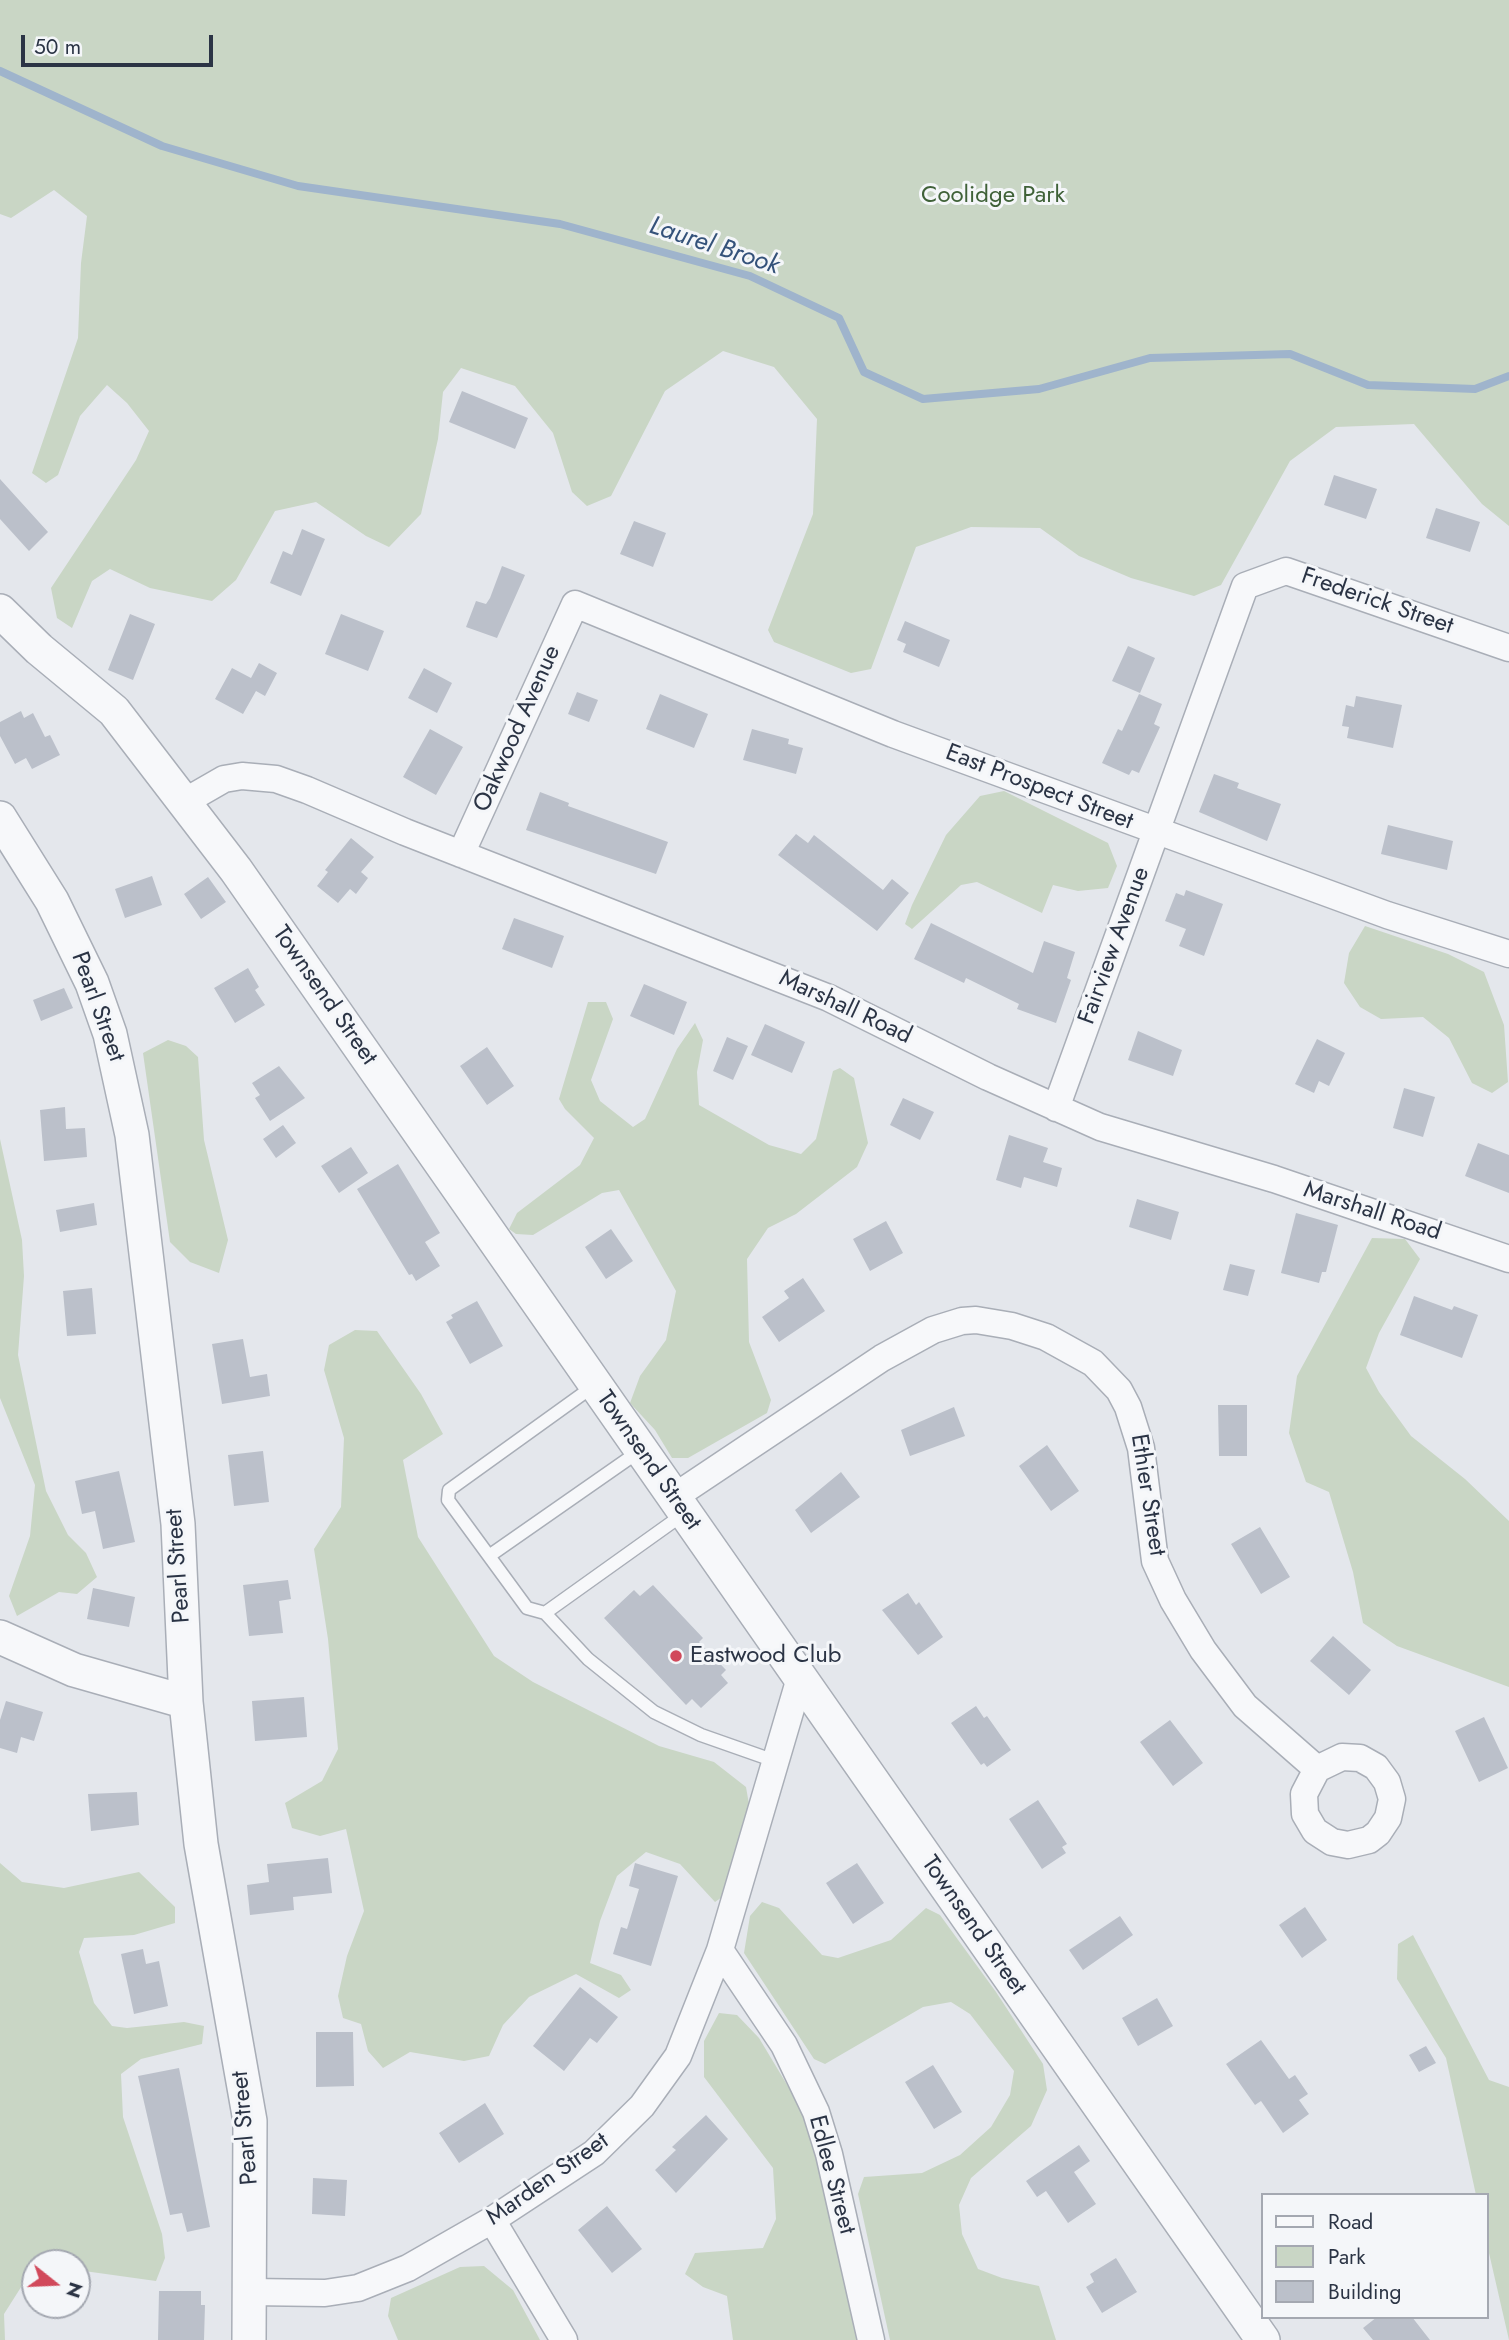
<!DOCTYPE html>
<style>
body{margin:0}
#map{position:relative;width:1509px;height:2340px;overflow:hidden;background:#e4e7ec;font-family:Jost,sans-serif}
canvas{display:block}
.legend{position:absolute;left:1261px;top:2193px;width:228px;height:126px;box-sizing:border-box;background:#f4f6f9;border:2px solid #a4a8b1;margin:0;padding:9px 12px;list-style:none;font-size:21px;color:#2b3445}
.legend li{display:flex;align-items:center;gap:14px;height:35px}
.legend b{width:35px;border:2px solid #a4a8b1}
.north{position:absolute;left:21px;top:2249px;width:70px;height:70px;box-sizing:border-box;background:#f4f6f9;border:2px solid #a4a8b1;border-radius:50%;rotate:108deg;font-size:19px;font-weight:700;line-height:28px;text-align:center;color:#2b3445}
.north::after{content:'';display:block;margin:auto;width:24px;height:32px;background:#d1495b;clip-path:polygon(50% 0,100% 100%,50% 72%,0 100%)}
.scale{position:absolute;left:21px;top:35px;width:192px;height:32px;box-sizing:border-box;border:4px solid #2b3445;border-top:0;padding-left:9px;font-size:21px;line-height:24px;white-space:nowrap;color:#2b3445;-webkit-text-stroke:5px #f4f6f9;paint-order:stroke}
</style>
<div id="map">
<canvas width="1509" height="2340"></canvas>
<ul class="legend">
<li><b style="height:9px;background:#f7f8fa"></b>Road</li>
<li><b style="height:19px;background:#c9d6c5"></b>Park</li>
<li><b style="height:19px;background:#bbc0ca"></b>Building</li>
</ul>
<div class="north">N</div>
<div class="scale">50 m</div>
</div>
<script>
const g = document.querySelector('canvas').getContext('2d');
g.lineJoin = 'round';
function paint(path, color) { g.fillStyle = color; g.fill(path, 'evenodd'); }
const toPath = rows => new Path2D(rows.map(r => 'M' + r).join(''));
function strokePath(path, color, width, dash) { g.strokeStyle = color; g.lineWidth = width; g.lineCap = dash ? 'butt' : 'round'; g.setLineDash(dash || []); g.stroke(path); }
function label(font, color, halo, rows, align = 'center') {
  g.font = font + ' Jost,sans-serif'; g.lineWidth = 6; g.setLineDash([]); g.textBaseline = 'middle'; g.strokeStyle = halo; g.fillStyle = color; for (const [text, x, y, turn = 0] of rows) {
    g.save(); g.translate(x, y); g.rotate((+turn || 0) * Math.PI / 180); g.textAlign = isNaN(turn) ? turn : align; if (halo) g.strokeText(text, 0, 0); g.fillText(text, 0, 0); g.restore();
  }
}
const green = toPath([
 [0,0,1509,0,1509,526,1482,504,1414,424,1336,427,1290,461,1221,585,1194,596,1131,578,1079,556,1040,528,971,527,916,547,871,669,851,673,774,642,768,630,813,514,817,419,774,367,723,351,665,391,611,496,587,506,572,492,553,433,515,386,461,368,443,392,438,439,421,514,389,547,366,536,316,502,275,511,236,580,212,601,150,588,110,569,92,581,72,628,57,618,51,588,136,460,149,431,127,403,107,385,80,416,58,475,46,483,32,473,78,338,81,263,87,216,54,190,11,218,0,214],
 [1004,791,1108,843,1117,866,1108,888,1078,891,1053,885,1042,913,977,882,961,885,912,929,905,924,912,905,946,835,980,796],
 [1365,926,1448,954,1484,972,1504,1025,1508,1082,1492,1093,1472,1083,1449,1038,1423,1017,1381,1019,1360,1007,1344,983,1349,953],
 [588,1002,606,1002,613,1019,591,1080,600,1101,633,1127,645,1119,677,1049,695,1023,703,1040,697,1072,699,1105,769,1145,801,1154,816,1139,833,1071,840,1068,854,1078,868,1143,857,1167,796,1214,768,1228,747,1259,749,1342,771,1400,767,1413,688,1458,672,1458,655,1430,630,1403,640,1376,666,1340,676,1291,619,1190,602,1193,533,1235,516,1234,509,1229,517,1213,580,1165,594,1138,565,1109,559,1099],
 [168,1040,186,1046,198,1057,204,1140,228,1240,219,1273,190,1262,170,1242,143,1053],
 [0,1139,22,1240,24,1276,18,1355,46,1491,68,1535,86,1553,97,1577,77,1594,59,1592,17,1616,9,1596,30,1536,35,1485,0,1398],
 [1372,1238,1405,1239,1420,1259,1379,1333,1366,1368,1379,1392,1411,1436,1465,1479,1509,1521,1509,1687,1397,1646,1363,1623,1353,1572,1329,1492,1306,1482,1289,1433,1297,1376],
 [355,1330,377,1331,421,1394,443,1434,403,1460,418,1537,494,1656,533,1682,659,1746,714,1762,746,1787,751,1816,728,1893,715,1902,680,1864,646,1852,617,1876,600,1921,590,1963,621,1975,631,1990,619,1998,576,1974,529,1997,503,2025,489,2056,464,2061,410,2052,383,2068,368,2051,361,2024,343,2018,338,1996,347,1956,364,1911,346,1829,320,1836,292,1828,285,1803,322,1781,338,1749,328,1639,314,1549,341,1507,344,1438,324,1370,329,1345],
 [0,1863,22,1882,64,1888,139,1872,175,1907,175,1923,134,1935,84,1938,79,1952,94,2003,112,2026,127,2028,184,2022,204,2026,202,2044,141,2059,121,2074,123,2117,162,2234,165,2258,156,2281,77,2270,77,2263,35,2263,35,2272,30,2273,4,2314,5,2340,0,2340],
 [762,1902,779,1908,822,1955,838,1958,891,1940,926,1908,940,1915,996,1992,1043,2064,1047,2090,1031,2126,971,2178,959,2205,962,2234,978,2269,1002,2278,1039,2286,1056,2340,890,2340,858,2194,864,2177,922,2173,960,2155,991,2127,1010,2095,1014,2071,970,2014,951,2002,923,2007,825,2064,814,2059,744,1953,750,1916],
 [1413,1935,1489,2080,1509,2087,1509,2340,1486,2240,1486,2195,1476,2195,1446,2058,1397,1979,1398,1944],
 [719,2013,737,2015,759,2038,804,2113,827,2183,859,2340,733,2340,727,2296,703,2287,685,2274,695,2253,763,2248,776,2219,773,2168,704,2077,704,2041],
 [484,2266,513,2290,540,2340,398,2340,388,2316,391,2298,460,2267]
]);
const stream = toPath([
 [0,71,162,146,298,186,560,224,750,276,839,318,864,372,923,399,1039,389,1150,358,1290,354,1368,385,1475,389,1509,376]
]);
const building = toPath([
 [462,391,528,418,515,449,449,422],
 [1334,475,1377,489,1366,519,1324,505],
 [0,479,48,532,29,551,0,519],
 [1436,508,1480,522,1470,552,1426,538],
 [634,521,666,533,653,567,620,554],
 [302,529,325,539,301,596,270,583,283,551,292,555],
 [502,566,525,575,497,638,466,627,476,601,486,604,490,598],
 [130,614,155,624,133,680,108,670],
 [341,614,384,631,368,671,325,654],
 [905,621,950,640,939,667,903,652,906,644,897,640],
 [1128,646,1155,658,1140,693,1112,681],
 [259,663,277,673,265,696,256,691,243,714,215,699,232,668,251,678],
 [424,668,452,683,437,713,408,698],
 [577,692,598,700,589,722,568,714],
 [660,694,708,714,694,748,646,729],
 [1139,694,1162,704,1154,724,1160,727,1139,773,1132,770,1129,775,1102,763,1118,729,1122,731],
 [1356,696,1402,705,1393,748,1347,738,1349,727,1342,726,1346,705,1354,707],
 [21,711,24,718,33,713,45,737,50,735,60,755,32,769,26,758,15,764,0,736,0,722],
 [430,729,463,747,436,795,403,777],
 [752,729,789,739,788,744,803,748,796,774,743,760],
 [1214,774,1239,783,1237,788,1281,804,1267,841,1199,812],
 [540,792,569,803,568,806,668,842,656,874,526,830],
 [1388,825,1453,841,1447,870,1381,854],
 [796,834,808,843,814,835,883,890,892,879,909,893,877,931,778,855],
 [351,838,374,857,361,872,368,878,356,894,350,889,338,903,317,886,328,872,325,870],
 [152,876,162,905,125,918,115,889],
 [208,877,226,902,201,919,184,894],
 [1186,890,1223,904,1204,956,1179,946,1186,929,1165,921,1176,893,1184,896],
 [514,918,564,936,552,968,502,949],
 [931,923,1033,973,1044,941,1075,952,1067,978,1071,980,1056,1023,1017,1009,1019,1004,966,978,964,983,914,959],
 [248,968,259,987,255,990,265,1005,235,1023,214,988],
 [644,984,687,1002,674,1035,630,1016],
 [64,988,73,1008,41,1021,33,1000],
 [765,1024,805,1042,792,1073,751,1055],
 [1138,1031,1182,1050,1173,1076,1128,1060],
 [727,1037,748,1046,733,1080,713,1071],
 [1317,1039,1345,1053,1329,1086,1319,1081,1314,1093,1295,1084],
 [487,1047,514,1086,487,1105,460,1066],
 [279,1066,305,1098,270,1121,255,1098,260,1095,252,1083],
 [1404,1088,1435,1097,1423,1137,1393,1128],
 [903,1098,934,1112,920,1140,890,1125],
 [65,1107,66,1129,85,1128,87,1157,44,1161,40,1110],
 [283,1125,296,1143,276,1158,263,1139],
 [1009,1135,1048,1148,1043,1162,1062,1168,1057,1187,1024,1177,1021,1188,996,1180],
 [1478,1143,1509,1155,1509,1193,1465,1176],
 [351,1147,368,1173,339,1193,321,1166],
 [398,1164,440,1233,425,1242,440,1266,416,1281,412,1274,409,1275,357,1189],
 [1137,1199,1179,1212,1171,1240,1129,1227],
 [94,1203,97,1225,60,1232,56,1210],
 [1296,1213,1338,1225,1326,1272,1322,1272,1319,1283,1281,1273],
 [886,1221,903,1253,870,1271,853,1239],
 [611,1229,633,1261,606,1279,585,1247],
 [1230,1264,1255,1270,1248,1296,1223,1290],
 [803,1278,825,1311,779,1342,762,1317,789,1298,784,1291],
 [92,1288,96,1334,67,1336,63,1291],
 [1414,1296,1452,1310,1454,1306,1478,1315,1462,1358,1400,1335],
 [477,1301,503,1346,470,1364,446,1322,453,1318,451,1315],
 [243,1339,250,1377,267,1374,270,1396,222,1404,212,1344],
 [1218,1405,1247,1405,1247,1456,1219,1456],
 [954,1407,965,1436,910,1456,901,1430],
 [1047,1445,1079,1491,1051,1511,1019,1466],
 [263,1451,269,1502,234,1506,228,1455],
 [119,1471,135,1542,103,1549,95,1511,82,1514,75,1481],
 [841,1472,860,1497,811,1533,795,1510],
 [1260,1527,1290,1577,1261,1594,1231,1544],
 [288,1580,291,1599,279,1601,283,1633,249,1636,243,1585],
 [653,1585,703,1638,699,1642,726,1670,721,1675,728,1683,701,1708,692,1699,686,1705,604,1618,634,1590,640,1596],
 [93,1588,135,1597,129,1627,87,1619],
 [908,1593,916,1605,919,1602,943,1637,918,1655,882,1610],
 [1333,1636,1371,1670,1349,1695,1310,1661],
 [304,1697,307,1737,255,1741,252,1701],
 [6,1701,43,1712,34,1741,21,1737,17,1753,0,1748,0,1720],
 [976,1706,984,1718,987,1716,1011,1750,987,1767,984,1763,981,1765,951,1723],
 [1484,1717,1508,1768,1479,1782,1455,1731],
 [1170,1720,1203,1763,1173,1786,1140,1742],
 [137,1792,139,1825,91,1831,88,1794],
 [1038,1800,1067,1844,1062,1847,1066,1853,1042,1869,1009,1819],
 [328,1858,332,1893,293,1897,294,1910,250,1915,247,1885,269,1882,267,1864],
 [635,1863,678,1876,651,1966,613,1954,621,1927,627,1929,639,1889,629,1886],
 [857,1863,884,1903,853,1924,826,1883],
 [1305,1907,1327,1940,1302,1958,1279,1925],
 [1120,1916,1133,1935,1083,1970,1069,1950],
 [143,1949,146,1964,159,1961,168,2006,134,2014,121,1954],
 [580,1987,618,2017,597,2043,590,2038,564,2071,533,2046],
 [1157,1998,1173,2026,1138,2046,1122,2018],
 [316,2032,353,2032,354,2086,316,2087],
 [1261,2040,1289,2079,1295,2075,1308,2094,1299,2100,1309,2114,1283,2133,1261,2101,1255,2105,1226,2064],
 [1426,2046,1436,2063,1419,2072,1409,2055],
 [933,2065,962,2112,934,2129,905,2082],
 [179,2068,210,2227,187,2232,182,2213,170,2215,138,2076],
 [485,2103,504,2134,459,2163,439,2133],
 [706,2115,728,2139,676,2193,655,2170,676,2150,672,2147],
 [1079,2145,1090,2161,1074,2172,1096,2204,1068,2223,1046,2191,1037,2197,1026,2181],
 [313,2178,347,2180,345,2216,312,2214],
 [607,2206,642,2249,612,2273,578,2230],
 [1116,2258,1137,2292,1102,2313,1086,2287,1094,2282,1090,2274],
 [159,2291,201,2291,201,2305,205,2305,204,2340,158,2340],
 [1377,2317,1412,2317,1430,2340,1373,2340,1363,2328]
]);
const service = toPath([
 [595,1385,449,1490,448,1500,527,1608,545,1613,685,1513],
 [489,1556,641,1450],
 [545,1613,588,1659,654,1712,701,1735,775,1761]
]);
const minor = toPath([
 [184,802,224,779,242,776,276,779,307,790,405,832,829,998,988,1077,1100,1127,1274,1179,1509,1259],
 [461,854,575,604,893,734,1387,915,1509,954],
 [1056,1108,1245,586,1286,571,1509,648],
 [674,1497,882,1358,933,1330,962,1321,976,1320,1012,1326,1046,1337,1093,1363,1119,1390,1128,1407,1141,1448,1155,1561,1173,1600,1203,1650,1245,1706,1317,1769,1342,1757,1360,1758,1376,1767,1387,1782,1392,1799,1388,1818,1378,1833,1369,1840,1348,1845,1332,1842,1315,1831,1305,1814,1304,1794,1317,1769],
 [720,1950,784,2045,816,2112,829,2154,871,2340],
 [492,2220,564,2340],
 [250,2292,325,2293,358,2288,408,2268,492,2220,594,2153,642,2106,678,2056,720,1950,800,1678]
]);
const tertiary = toPath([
 [0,611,39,649,114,711,236,870,1263,2340],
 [0,818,52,901,92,983,110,1034,132,1135,178,1524,186,1702,201,1844,250,2121,249,2340],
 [0,1637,74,1670,186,1702]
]);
const markers = [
 [676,1656,7,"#d1495b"]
];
const parkNames = [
 ["Coolidge Park",993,196]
];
const streetNames = [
 ["Frederick Street",1377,602,19],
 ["Oakwood Avenue",518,729,-66],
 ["East Prospect Street",1039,788,21],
 ["Fairview Avenue",1115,946,-70],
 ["Townsend Street",324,996,55],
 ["Pearl Street",97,1007,70],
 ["Marshall Road",845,1008,25],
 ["Marshall Road",1372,1212,18],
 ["Townsend Street",648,1461,55],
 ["Ethier Street",1147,1495,81],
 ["Pearl Street",179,1566,-94],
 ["Townsend Street",973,1926,55],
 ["Pearl Street",246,2128,-95],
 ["Edlee Street",831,2175,75],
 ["Marden Street",548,2180,-35]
];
const poiNames = [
 ["Eastwood Club",690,1656]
];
const waterNames = [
 ["Laurel Brook",714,247,18]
];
paint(green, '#c9d6c5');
strokePath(stream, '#9fb4cc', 8);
paint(building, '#bbc0ca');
strokePath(service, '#a9aeb7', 15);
strokePath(minor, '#a9aeb7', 29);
strokePath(tertiary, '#a9aeb7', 36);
strokePath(service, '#f7f8fa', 12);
strokePath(minor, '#f7f8fa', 26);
strokePath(tertiary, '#f7f8fa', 33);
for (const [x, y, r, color] of markers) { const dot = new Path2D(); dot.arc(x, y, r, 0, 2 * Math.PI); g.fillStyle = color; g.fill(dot); strokePath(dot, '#f4f6f9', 2.5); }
label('24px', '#3f6138', '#f4f6f9', parkNames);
label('24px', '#2b3445', '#f4f6f9', streetNames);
label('24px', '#2b3445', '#f4f6f9', poiNames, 'left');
label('italic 26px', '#34527a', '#f4f6f9', waterNames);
</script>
